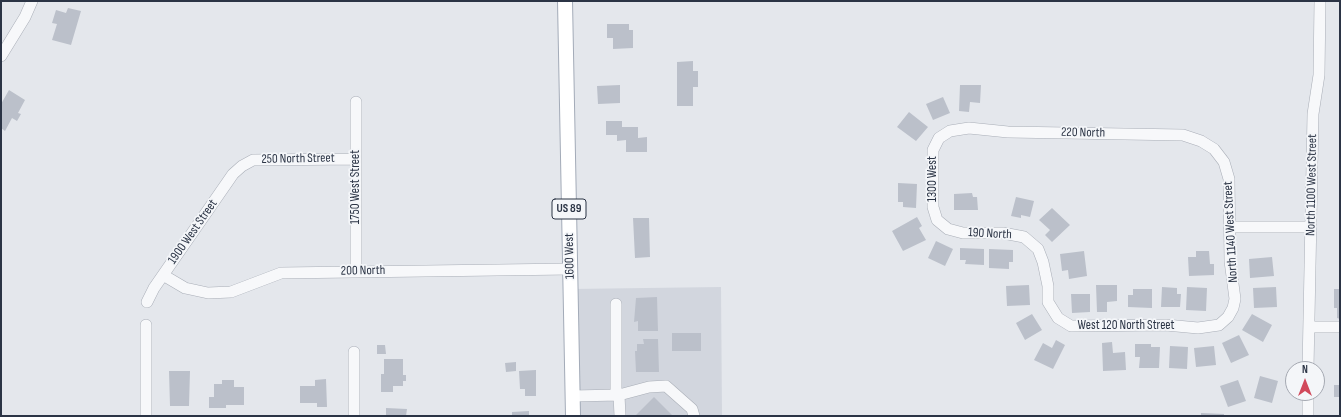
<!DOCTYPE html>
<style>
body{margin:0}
#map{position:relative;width:1341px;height:417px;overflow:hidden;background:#e4e7ec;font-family:"Sofia Sans Condensed",sans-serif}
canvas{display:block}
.frame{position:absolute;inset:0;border:2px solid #2b3445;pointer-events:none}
.north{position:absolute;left:1285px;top:361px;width:40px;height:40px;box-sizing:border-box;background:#f4f6f9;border:1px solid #a4a8b1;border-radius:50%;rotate:0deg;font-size:11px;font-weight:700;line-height:16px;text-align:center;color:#2b3445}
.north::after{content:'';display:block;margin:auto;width:14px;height:18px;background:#d1495b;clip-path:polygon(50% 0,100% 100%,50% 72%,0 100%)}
</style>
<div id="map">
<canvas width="1341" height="417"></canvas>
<div class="frame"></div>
<div class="north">N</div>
</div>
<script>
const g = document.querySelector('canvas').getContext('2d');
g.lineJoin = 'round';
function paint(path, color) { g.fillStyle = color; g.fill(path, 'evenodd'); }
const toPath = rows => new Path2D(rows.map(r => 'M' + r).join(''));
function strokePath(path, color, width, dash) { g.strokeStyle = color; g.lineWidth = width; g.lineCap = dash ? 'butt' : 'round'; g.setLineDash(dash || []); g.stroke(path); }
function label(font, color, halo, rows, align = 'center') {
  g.font = font + ' "Sofia Sans Condensed",sans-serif'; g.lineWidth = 3.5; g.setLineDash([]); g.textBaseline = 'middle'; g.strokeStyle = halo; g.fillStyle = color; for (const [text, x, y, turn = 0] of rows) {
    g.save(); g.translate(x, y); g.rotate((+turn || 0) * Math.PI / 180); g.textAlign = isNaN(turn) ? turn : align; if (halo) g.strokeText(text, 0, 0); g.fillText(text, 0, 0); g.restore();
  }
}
const built = toPath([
 [721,287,722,416,573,416,571,289]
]);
const building = toPath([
 [68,8,81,11,71,45,52,40,57,24,52,23,56,10,66,13],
 [607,24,629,24,629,30,633,30,633,48,613,49,613,38,607,38],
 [693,61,693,71,698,71,698,87,693,87,693,106,677,106,677,62],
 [620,85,620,103,598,104,597,86],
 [960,85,981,85,980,103,970,102,969,112,959,111],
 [9,90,25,100,18,113,21,114,17,121,12,118,5,131,1,128,1,104],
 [943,97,950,113,933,120,926,104],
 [909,112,928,127,916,141,897,127],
 [606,121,622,121,622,127,638,127,638,138,647,137,647,152,626,152,626,140,617,141,617,135,606,135],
 [898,183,917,184,916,208,903,207,903,202,898,202],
 [972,193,973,197,977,197,978,210,954,210,954,194],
 [1016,197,1034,201,1030,217,1021,215,1021,218,1011,216],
 [1052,208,1070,225,1052,242,1045,235,1050,230,1039,220],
 [917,217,922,226,919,228,926,240,903,251,892,231],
 [633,218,649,218,650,257,635,258],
 [936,241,953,249,945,266,928,258],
 [960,248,984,249,984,265,965,264,966,260,960,260],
 [989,249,1013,250,1013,262,1009,262,1009,269,989,268],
 [1084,251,1087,276,1069,279,1068,270,1062,271,1060,254],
 [1196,251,1209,251,1210,264,1214,264,1214,275,1189,276,1188,257,1196,257],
 [1272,257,1274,276,1250,278,1249,259],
 [1029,285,1030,305,1007,306,1006,286],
 [1096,285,1117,285,1117,301,1107,302,1107,312,1097,312],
 [1162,287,1177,288,1177,294,1181,294,1180,307,1161,307],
 [1187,287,1207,288,1206,311,1186,310],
 [1276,287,1277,307,1254,308,1253,288],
 [1133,289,1152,289,1152,308,1128,307,1128,295,1133,295],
 [1334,289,1340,289,1340,319,1337,318,1337,308,1334,308],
 [1071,294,1090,294,1090,312,1072,313],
 [657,297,658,331,638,331,638,321,634,322,636,298],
 [1032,314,1042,330,1025,340,1016,323],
 [1252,314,1272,325,1263,342,1242,330],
 [672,333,701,333,701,351,672,351],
 [1239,335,1249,355,1231,363,1222,343],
 [643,339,658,339,659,372,636,372,635,351,637,351,637,344,644,344],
 [1056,340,1065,345,1053,369,1034,360,1043,343,1052,348],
 [1112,342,1113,353,1125,352,1126,370,1103,371,1102,343],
 [1135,344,1151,344,1151,347,1160,347,1159,368,1139,368,1140,357,1135,357],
 [377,345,385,345,386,354,377,354],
 [1170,346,1188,347,1187,369,1169,368],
 [1214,346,1216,365,1196,367,1194,348],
 [384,359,403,359,403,375,406,375,406,381,403,381,403,386,393,386,393,392,381,392,381,374,384,374],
 [516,362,516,371,506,372,505,363],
 [536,370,536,396,525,396,525,389,520,389,519,371],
 [169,371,190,371,189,406,170,406],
 [1260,376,1278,381,1272,403,1254,398],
 [326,379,327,407,317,407,317,403,300,403,300,386,315,386,315,380],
 [222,380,234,380,234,387,244,387,244,405,226,405,226,408,209,408,209,397,214,397,214,384,222,384],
 [1238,380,1246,401,1228,407,1220,386],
 [1334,385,1340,385,1340,397,1334,397],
 [654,397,673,416,636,415],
 [386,408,407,409,406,416,386,416],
 [529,411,529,416,512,416,512,412],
 [1201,413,1224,414,1224,416,1201,416]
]);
const minor = toPath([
 [1,56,25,17,32,1],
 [356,102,356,271],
 [969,128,1008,132,1183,135,1201,141,1214,149,1224,162,1229,179,1230,261,1235,299,1233,308,1228,317,1219,325,1198,328,1166,325,1071,326,1058,318,1048,302,1048,286,1043,262,1038,249,1024,237,1003,233,963,233,948,229,937,220,933,207,933,150,939,138,950,131,969,128],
 [1229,227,1311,227],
 [163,275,185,288,208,293,231,292,281,273,570,269],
 [147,302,154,288,233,174,242,166,253,160,356,159],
 [616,304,616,395],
 [1309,327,1340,327],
 [354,352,354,416],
 [1308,369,1313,114,1319,75,1320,1],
 [619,395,620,416],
 [573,396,619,395,649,387,666,386,692,409,694,416],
 [146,416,146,325],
 [1308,416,1308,393]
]);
const major = toPath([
 [565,1,573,416]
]);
const shields = [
 [569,209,34]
];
const shieldNames = [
 ["US 89",569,209]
];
const streetNames = [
 ["220 North",1083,133,1],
 ["250 North Street",298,159,-1],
 ["1300 West",933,179,-90],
 ["North 1100 West Street",1312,185,-89],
 ["1750 West Street",356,187,-90],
 ["1900 West Street",193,232,-55],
 ["North 1140 West Street",1231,232,-93],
 ["190 North",990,234,3],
 ["1600 West",570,256,-91],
 ["200 North",363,271,-1],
 ["West 120 North Street",1126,326]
];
paint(built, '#d2d6de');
paint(building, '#bbc0ca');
strokePath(minor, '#a9aeb7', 12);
strokePath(major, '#a3abb8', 16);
strokePath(minor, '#f7f8fa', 11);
strokePath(major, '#fff', 14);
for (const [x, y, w] of shields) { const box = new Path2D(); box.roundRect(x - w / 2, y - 10, w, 20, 3); g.fillStyle = '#f4f6f9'; g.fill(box); strokePath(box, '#2b3445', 1); }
label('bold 12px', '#2b3445', null, shieldNames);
label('13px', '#2b3445', '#f4f6f9', streetNames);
</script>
